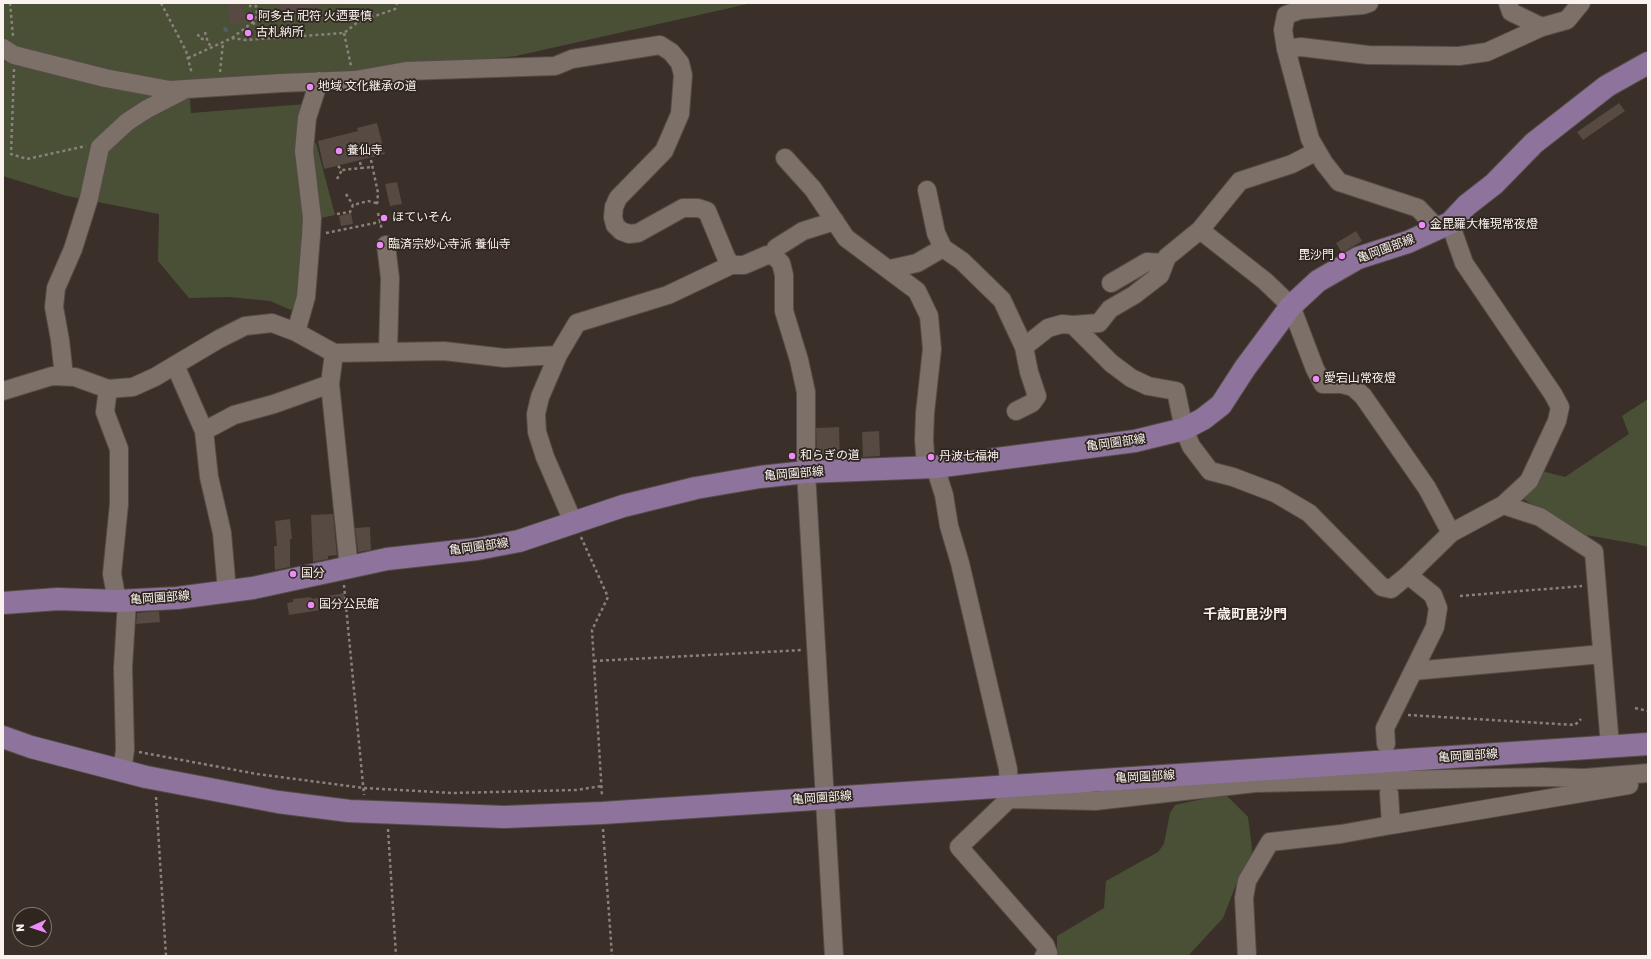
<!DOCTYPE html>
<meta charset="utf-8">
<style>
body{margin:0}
#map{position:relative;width:1651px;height:959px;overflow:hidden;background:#3a3029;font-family:Rubik,sans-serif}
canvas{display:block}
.frame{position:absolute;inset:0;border:4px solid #f9f2ee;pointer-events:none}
.north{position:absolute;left:12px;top:907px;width:40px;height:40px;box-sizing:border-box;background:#302620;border:1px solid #807872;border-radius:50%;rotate:267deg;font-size:11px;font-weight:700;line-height:16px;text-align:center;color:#f9f2ee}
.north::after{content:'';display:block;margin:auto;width:14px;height:18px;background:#ed8cf9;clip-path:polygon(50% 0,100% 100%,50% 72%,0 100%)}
</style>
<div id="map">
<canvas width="1651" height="959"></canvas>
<div class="frame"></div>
<div class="north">N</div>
</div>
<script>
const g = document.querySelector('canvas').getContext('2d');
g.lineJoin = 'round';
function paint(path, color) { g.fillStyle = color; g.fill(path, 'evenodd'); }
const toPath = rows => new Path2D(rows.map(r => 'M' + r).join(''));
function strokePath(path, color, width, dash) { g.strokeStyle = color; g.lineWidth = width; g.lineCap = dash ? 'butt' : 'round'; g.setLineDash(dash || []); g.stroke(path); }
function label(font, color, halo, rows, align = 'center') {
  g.font = font + ' Rubik,"Noto Sans JP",sans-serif'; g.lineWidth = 3.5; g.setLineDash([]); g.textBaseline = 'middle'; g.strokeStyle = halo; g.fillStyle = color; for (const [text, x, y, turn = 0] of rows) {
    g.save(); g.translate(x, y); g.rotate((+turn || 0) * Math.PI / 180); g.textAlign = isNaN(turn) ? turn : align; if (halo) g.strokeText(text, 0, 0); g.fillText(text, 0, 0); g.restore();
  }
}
const green = toPath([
 [3,3,752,3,516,56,324,76,189,86,191,113,306,104,306,225,301,296,291,310,270,301,229,297,189,298,158,261,159,214,67,196,3,176],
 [316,143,335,215,321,218,312,144],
 [1648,399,1648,547,1637,544,1586,535,1518,496,1541,471,1565,477,1629,434,1622,416],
 [1225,794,1248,817,1252,849,1251,860,1235,887,1223,918,1188,956,1052,956,1057,951,1057,936,1104,908,1106,881,1158,852,1164,844,1170,813,1175,805]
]);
const stream = toPath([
 [225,29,226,30]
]);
const building = toPath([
 [228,3,242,3,246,23,229,24],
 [280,3,318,3,318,18,306,18,306,13,280,13],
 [1619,103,1625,111,1583,140,1577,132],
 [377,123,385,154,324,169,318,141,358,131,357,128],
 [397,182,402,204,390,206,385,184],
 [351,213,353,224,341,226,339,216],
 [1356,231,1362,241,1342,253,1336,243],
 [839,427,840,458,817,459,816,428],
 [879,431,880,456,863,457,862,432],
 [333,514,337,555,328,556,328,559,313,562,311,515],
 [290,519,292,539,290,539,290,567,275,570,274,546,277,546,275,521],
 [370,527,371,550,358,552,355,528],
 [344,593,346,606,289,615,287,603,293,602,293,599,311,597,312,599],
 [159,611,160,622,136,624,137,613]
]);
const path = toPath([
 [10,3,13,36],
 [161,3,186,51,192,74],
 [253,22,258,31,259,39],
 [205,32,208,43,212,47],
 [344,33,351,66],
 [198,34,199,38,207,40],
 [232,38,253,22,257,15,256,6,249,6],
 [188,58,232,38,245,40,344,33,358,22,395,9,397,3],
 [14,69,11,154,27,159,86,146],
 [220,72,223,43],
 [371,160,378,193,377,206],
 [360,162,361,168,373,167],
 [338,166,342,170,361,168],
 [337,179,342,170],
 [346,194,353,205],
 [378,213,382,230],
 [337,214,350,212,353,205,368,201,376,203],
 [326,233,380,222],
 [581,537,608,597,592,630,602,796],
 [344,585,364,795],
 [1460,596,1582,586],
 [594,661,803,650],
 [1635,708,1648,711],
 [1408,715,1575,725,1581,719],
 [139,752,257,774,364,788,453,793,576,790,602,786],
 [156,797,166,956],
 [388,829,396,956],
 [603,829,612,956]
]);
const minor = toPath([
 [1369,3,1363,5,1300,10,1286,15,1283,30,1286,49,1310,139,1324,163,1339,182,1418,208,1438,229],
 [1508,3,1511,12,1542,27],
 [3,48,14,55,105,78,170,90,281,83,355,80,406,71,555,66,572,59,660,45,671,52,680,63,683,75,680,114,664,151,618,198,614,207,613,217,615,225,621,231,629,234,638,233,683,208,698,208,707,211,726,257,731,265],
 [1286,49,1301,47,1368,55,1459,56,1487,52,1542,27,1567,20,1581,3],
 [785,158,813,189,846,238,917,291,929,316,932,349,925,413,924,440,926,467],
 [927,190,936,233,943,248,962,261,1002,300,1024,347,1029,372,1037,396,1032,403,1016,411],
 [1200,230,1240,181,1292,164,1317,151],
 [386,245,390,278,388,351],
 [774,256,776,248,803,231,835,221],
 [890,269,917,263,943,248],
 [1111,283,1147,262,1164,263],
 [1073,325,1099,323,1110,309,1134,295,1160,275,1167,257,1200,230,1265,281,1291,306,1315,369,1323,384,1342,384,1353,387,1363,396,1427,488,1451,533],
 [296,332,306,297,311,236,312,218,304,151,307,118,319,81],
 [1024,347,1048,328,1062,324,1073,325,1111,363,1131,378,1148,386,1176,391,1184,429,1191,446,1210,471,1233,477,1275,493,1309,513,1382,587,1391,589,1408,575,1451,533,1503,505,1529,481,1557,421,1560,407,1553,394,1464,263,1450,223],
 [334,353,330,384,349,568],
 [175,365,204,431,209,477,222,533,227,591],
 [64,376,60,340,54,307,56,288,73,249,89,198,100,147,127,122,147,109,182,91],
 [108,389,105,412,119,449,119,504,112,574,117,601],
 [3,391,52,376,75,377,108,389,133,387,155,377,219,339,245,326,272,323,296,332,334,353,444,351,505,358,558,355],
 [204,431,234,415,274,404,330,384],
 [935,467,944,495,949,526,960,563,1008,769,1009,799,1095,801,1255,783,1543,777,1584,778,1648,773],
 [1503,505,1540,517,1594,552,1610,746],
 [574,524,545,457,537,432,536,414,540,397,558,355,577,323,668,295,731,265,744,265,767,255,774,256,781,263,784,275,784,311,799,360,806,392,806,472,834,956],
 [1413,671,1602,654],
 [1386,744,1385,728,1435,627,1438,608,1433,595,1408,575],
 [122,771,125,750,123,668,127,601],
 [1009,799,959,847,1045,945,1048,953,1044,956],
 [1391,825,1629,785],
 [1247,956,1244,898,1247,881,1270,842,1341,834,1391,825,1389,793]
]);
const major = toPath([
 [3,603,58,599,117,601,177,598,253,588,387,559,477,549,519,541,623,506,696,488,760,477,806,472,935,467,1135,441,1184,429,1203,419,1221,405,1245,368,1291,306,1318,281,1358,258,1408,242,1450,223,1467,205,1494,184,1534,143,1607,86,1648,63],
 [3,737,31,747,146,777,278,802,349,811,504,817,602,813,1648,744]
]);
const markers = [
 [250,17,4,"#ed8cf9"],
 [248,33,4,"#ed8cf9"],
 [310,87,4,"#ed8cf9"],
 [339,151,4,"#ed8cf9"],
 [384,218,4,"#ed8cf9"],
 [1422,225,4,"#ed8cf9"],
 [380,245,4,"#ed8cf9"],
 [1342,256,4,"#ed8cf9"],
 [1316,379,4,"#ed8cf9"],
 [792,456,4,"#ed8cf9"],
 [931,457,4,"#ed8cf9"],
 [293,574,4,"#ed8cf9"],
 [311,605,4,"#ed8cf9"]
];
const poiNames = [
 ["阿多古 祀符 火迺要慎",258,17],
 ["古札納所",256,33],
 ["地域 文化継承の道",318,87],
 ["養仙寺",347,151],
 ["ほていそん",392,218],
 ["金毘羅大権現常夜燈",1430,225],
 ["臨済宗妙心寺派 養仙寺",388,245],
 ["毘沙門",1334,256,"right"],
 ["愛宕山常夜燈",1324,379],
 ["和らぎの道",800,456],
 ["丹波七福神",939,457],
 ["国分",301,574],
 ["国分公民館",319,605]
];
const streetNames = [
 ["亀岡園部線",1386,249,-20],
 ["亀岡園部線",1116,443,-8],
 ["亀岡園部線",794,474,-5],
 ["亀岡園部線",479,547,-8],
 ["亀岡園部線",160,598,-4],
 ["亀岡園部線",1468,756,-4],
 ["亀岡園部線",1145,777,-3],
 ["亀岡園部線",822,798,-4]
];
const quarterNames = [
 ["千歳町毘沙門",1245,615]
];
paint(green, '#495036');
strokePath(stream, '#4e5e62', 4);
paint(building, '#564a43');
strokePath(minor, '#554c47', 20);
strokePath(major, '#554c47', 24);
strokePath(path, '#8a817c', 2.5, [3, 3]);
strokePath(minor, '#7c7068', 18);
strokePath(major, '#8e749c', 22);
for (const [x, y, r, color] of markers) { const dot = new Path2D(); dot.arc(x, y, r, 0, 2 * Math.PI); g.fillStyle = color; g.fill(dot); strokePath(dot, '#302620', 1.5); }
label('12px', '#f9f2ee', '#302620', poiNames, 'left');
label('12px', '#f9f2ee', '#302620', streetNames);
label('bold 14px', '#f9f2ee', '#302620', quarterNames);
</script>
